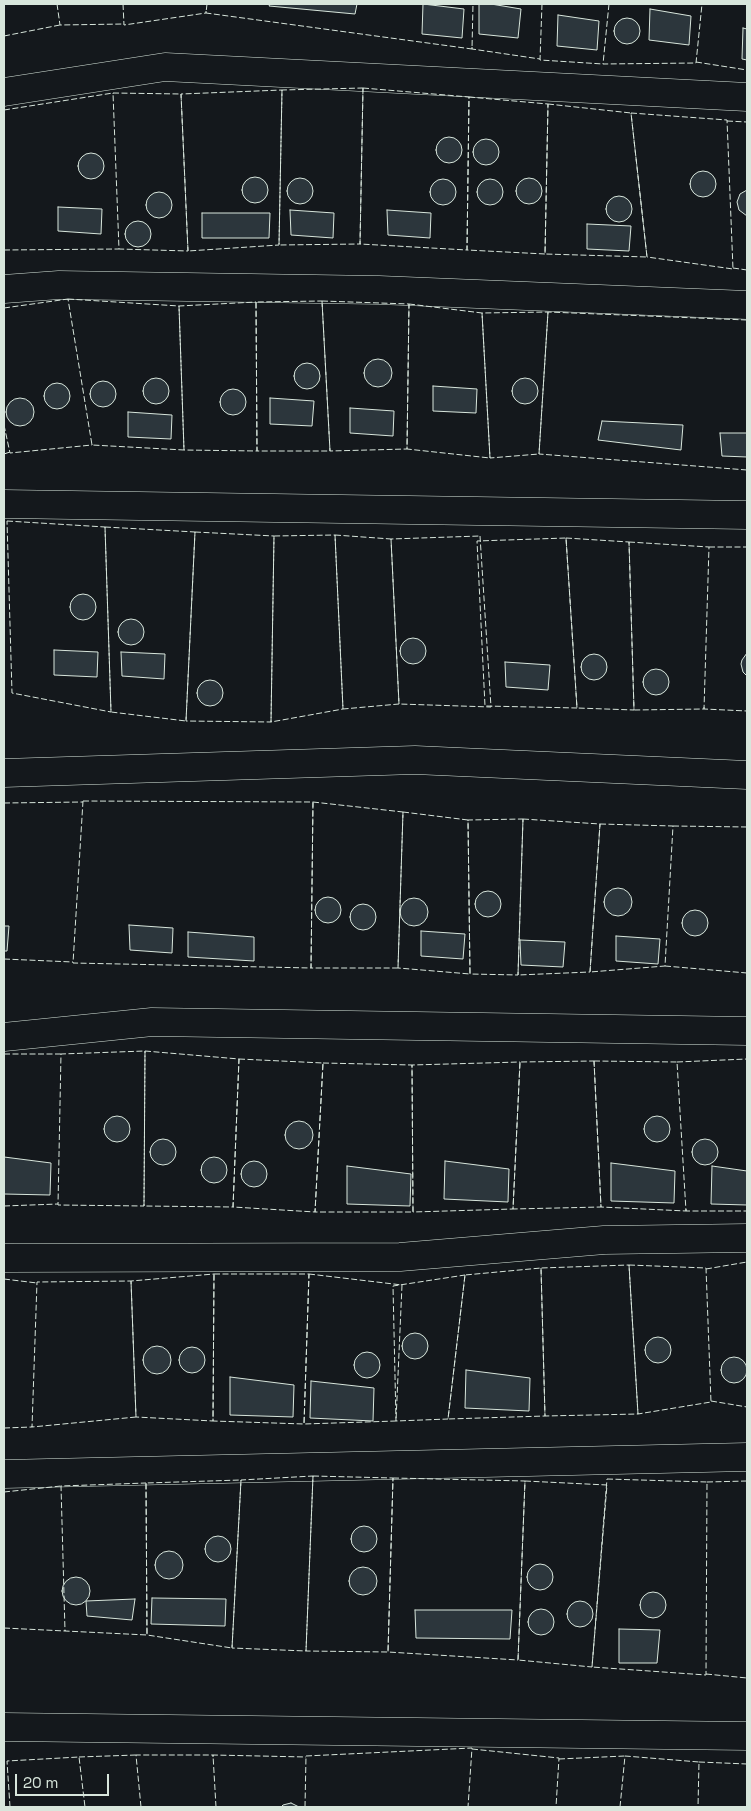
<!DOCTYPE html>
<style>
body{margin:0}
#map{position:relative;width:751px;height:1811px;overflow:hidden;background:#14181c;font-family:"Space Grotesk",sans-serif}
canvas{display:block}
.frame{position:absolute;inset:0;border:5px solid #d8e6dc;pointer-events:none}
.scale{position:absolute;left:15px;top:1774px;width:94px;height:22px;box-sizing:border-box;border:2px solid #d8e6dc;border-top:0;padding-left:6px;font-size:15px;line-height:18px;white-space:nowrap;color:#d8e6dc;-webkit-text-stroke:4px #14181c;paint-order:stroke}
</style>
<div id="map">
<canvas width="751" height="1811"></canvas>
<div class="frame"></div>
<div class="scale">20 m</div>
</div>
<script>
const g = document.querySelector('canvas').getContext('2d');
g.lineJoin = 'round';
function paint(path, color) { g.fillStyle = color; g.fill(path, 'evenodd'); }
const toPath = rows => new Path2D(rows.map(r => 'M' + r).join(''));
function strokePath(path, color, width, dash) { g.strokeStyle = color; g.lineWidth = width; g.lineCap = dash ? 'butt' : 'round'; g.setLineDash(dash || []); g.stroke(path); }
const building = toPath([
 [270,4,357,4,355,14,269,6,270,4],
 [423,4,464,9,462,38,422,34,423,4],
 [479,4,491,4,521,9,518,38,479,34,479,4],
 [650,9,691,16,689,45,649,40,650,9],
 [558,15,599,21,597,50,557,46,558,15],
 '614 31a13 13 0 1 1 26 0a13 13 0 1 1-26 0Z',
 [743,28,747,29,747,60,742,59,743,28],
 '436 150a13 13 0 1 1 26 0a13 13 0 1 1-26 0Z',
 '473 152a13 13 0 1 1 26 0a13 13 0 1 1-26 0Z',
 '78 166a13 13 0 1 1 26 0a13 13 0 1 1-26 0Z',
 '690 184a13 13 0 1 1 26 0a13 13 0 1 1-26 0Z',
 '242 190a13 13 0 1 1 26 0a13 13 0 1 1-26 0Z',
 '516 191a13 13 0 1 1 26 0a13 13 0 1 1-26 0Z',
 '287 191a13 13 0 1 1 26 0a13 13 0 1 1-26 0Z',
 '430 192a13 13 0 1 1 26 0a13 13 0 1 1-26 0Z',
 '477 192a13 13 0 1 1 26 0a13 13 0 1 1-26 0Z',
 [747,190,747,216,739,210,737,202,740,194,747,190],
 '146 205a13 13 0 1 1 26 0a13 13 0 1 1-26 0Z',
 '606 209a13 13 0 1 1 26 0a13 13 0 1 1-26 0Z',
 [58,207,102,209,101,234,58,231,58,207],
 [290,210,334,213,333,238,291,235,290,210],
 [387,210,431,213,430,238,388,235,387,210],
 [202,213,270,213,269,238,202,238,202,213],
 '125 234a13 13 0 1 1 26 0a13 13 0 1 1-26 0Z',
 [587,224,631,226,629,251,587,249,587,224],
 '364 373a14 14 0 1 1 28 0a14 14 0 1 1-28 0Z',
 '294 376a13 13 0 1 1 26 0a13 13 0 1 1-26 0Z',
 '512 391a13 13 0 1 1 26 0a13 13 0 1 1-26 0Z',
 '143 391a13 13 0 1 1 26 0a13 13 0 1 1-26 0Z',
 '90 394a13 13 0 1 1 26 0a13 13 0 1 1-26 0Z',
 '44 396a13 13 0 1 1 26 0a13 13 0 1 1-26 0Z',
 [433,386,477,389,476,413,433,411,433,386],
 '220 402a13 13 0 1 1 26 0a13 13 0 1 1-26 0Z',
 [270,398,314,401,312,426,270,424,270,398],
 '6 412a14 14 0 1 1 28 0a14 14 0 1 1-28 0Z',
 [350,408,394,411,393,436,350,433,350,408],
 [128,412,172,415,171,439,128,437,128,412],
 [602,421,683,425,681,450,598,440,602,421],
 [720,433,747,433,747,457,722,456,720,433],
 '70 607a13 13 0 1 1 26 0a13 13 0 1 1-26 0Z',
 '118 632a13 13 0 1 1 26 0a13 13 0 1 1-26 0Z',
 '400 651a13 13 0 1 1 26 0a13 13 0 1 1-26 0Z',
 [54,650,98,652,97,677,54,675,54,650],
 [121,652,165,654,164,679,122,676,121,652],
 [747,653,747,676,743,672,741,664,742,660,747,653],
 '581 667a13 13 0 1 1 26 0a13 13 0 1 1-26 0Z',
 [505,662,550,665,548,690,506,687,505,662],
 '643 682a13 13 0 1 1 26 0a13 13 0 1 1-26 0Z',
 '197 693a13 13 0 1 1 26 0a13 13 0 1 1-26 0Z',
 '604 902a14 14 0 1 1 28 0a14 14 0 1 1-28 0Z',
 '475 904a13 13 0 1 1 26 0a13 13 0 1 1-26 0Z',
 '315 910a13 13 0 1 1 26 0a13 13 0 1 1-26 0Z',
 '400 912a14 14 0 1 1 28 0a14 14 0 1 1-28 0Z',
 '350 917a13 13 0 1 1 26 0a13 13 0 1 1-26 0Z',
 '682 923a13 13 0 1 1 26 0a13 13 0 1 1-26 0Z',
 [129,925,173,928,172,953,130,950,129,925],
 [4,926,9,926,7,951,4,951,4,926],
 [421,931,465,934,463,959,421,956,421,931],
 [188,932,254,937,254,961,188,957,188,932],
 [616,936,660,939,658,964,616,961,616,936],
 [520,940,565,942,563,967,521,965,520,940],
 '104 1129a13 13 0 1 1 26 0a13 13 0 1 1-26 0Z',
 '644 1129a13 13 0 1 1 26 0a13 13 0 1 1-26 0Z',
 '285 1135a14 14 0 1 1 28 0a14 14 0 1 1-28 0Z',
 '692 1152a13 13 0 1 1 26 0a13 13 0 1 1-26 0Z',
 '150 1152a13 13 0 1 1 26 0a13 13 0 1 1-26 0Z',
 '201 1170a13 13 0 1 1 26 0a13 13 0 1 1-26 0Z',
 [4,1157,51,1163,50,1195,4,1194,4,1157],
 '241 1174a13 13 0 1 1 26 0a13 13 0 1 1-26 0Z',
 [445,1161,509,1169,508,1202,444,1199,445,1161],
 [611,1163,675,1171,674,1203,611,1201,611,1163],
 [347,1166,411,1174,410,1206,347,1204,347,1166],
 [712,1166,747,1171,747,1205,711,1204,712,1166],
 '402 1346a13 13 0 1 1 26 0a13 13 0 1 1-26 0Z',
 '645 1350a13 13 0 1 1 26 0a13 13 0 1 1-26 0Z',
 '143 1360a14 14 0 1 1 28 0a14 14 0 1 1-28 0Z',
 '179 1360a13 13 0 1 1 26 0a13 13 0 1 1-26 0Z',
 '354 1365a13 13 0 1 1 26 0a13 13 0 1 1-26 0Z',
 '721 1370a13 13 0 1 1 26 0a13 13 0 1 1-26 0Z',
 [466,1370,530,1378,529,1411,465,1408,466,1370],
 [230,1377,294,1385,293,1417,230,1415,230,1377],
 [311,1381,374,1388,373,1421,310,1418,311,1381],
 '351 1539a13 13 0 1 1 26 0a13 13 0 1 1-26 0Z',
 '205 1549a13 13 0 1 1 26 0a13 13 0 1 1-26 0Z',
 '155 1565a14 14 0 1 1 28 0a14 14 0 1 1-28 0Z',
 '527 1577a13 13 0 1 1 26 0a13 13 0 1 1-26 0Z',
 '349 1581a14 14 0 1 1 28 0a14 14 0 1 1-28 0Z',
 '62 1591a14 14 0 1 1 28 0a14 14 0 1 1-28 0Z',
 '640 1605a13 13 0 1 1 26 0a13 13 0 1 1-26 0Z',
 [152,1598,226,1599,225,1626,151,1624,152,1598],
 [135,1599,132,1620,87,1616,86,1601,135,1599],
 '567 1614a13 13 0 1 1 26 0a13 13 0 1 1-26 0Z',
 '528 1622a13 13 0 1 1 26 0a13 13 0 1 1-26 0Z',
 [415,1610,512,1610,510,1639,416,1638,415,1610],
 [619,1629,660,1630,657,1663,619,1663,619,1629],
 [291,1803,299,1807,281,1807,283,1805,291,1803]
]);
const street = toPath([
 [4,92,165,67,747,97],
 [4,289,59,285,379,290,747,305],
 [4,504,747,515],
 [4,773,415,760,747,775],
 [4,1037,152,1022,747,1031],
 [4,1258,400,1257,604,1240,747,1238],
 [4,1474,747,1457],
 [4,1727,747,1736]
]);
const fence = toPath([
 [57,4,60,25,124,24],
 [123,4,124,25,206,13,206,11],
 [207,4,206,13,472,49,473,4],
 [542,4,540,60,603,64],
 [609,4,603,64,696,63,702,4],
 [4,36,60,25,60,23],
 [472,47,472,49,540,59],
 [696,62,747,70],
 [363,88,469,97,467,250,360,244,363,88],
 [363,88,360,244,279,245,282,90,363,88],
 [282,90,279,245,188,251,181,94,282,90],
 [113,93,181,94,188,251,119,249,113,93],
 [469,97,548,104,545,254,467,250,469,97],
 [548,104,631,113,647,257,545,254,548,104],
 [4,110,113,93,113,94],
 [631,113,727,120,733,269,647,257,631,113],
 [727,121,747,122],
 [4,250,119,249],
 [733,268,747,270],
 [68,299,179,306,184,450,92,445,68,299],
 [322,301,409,304,407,449,330,451,322,301],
 [322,301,330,451,257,451,256,302,322,301],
 [256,302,257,451,184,450,179,306,256,302],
 [409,304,482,313,490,458,407,449,409,304],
 [4,308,68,299,68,301],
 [548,312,539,454,490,458,482,313,548,312],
 [747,320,548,312,539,454,747,470],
 [4,425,10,453,92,445,92,444],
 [4,454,10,452],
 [7,521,105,527,111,712,12,693,7,521],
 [105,527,195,532,186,721,111,712,105,527],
 [195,532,274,536,271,722,186,721,195,532],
 [335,535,343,709,271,722,274,536,335,535],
 [335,535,391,539,399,704,343,709,335,535],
 [480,536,491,707,399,704,391,539,480,536],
 [566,538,577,708,485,706,477,541,566,538],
 [566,538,629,542,634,710,577,708,566,538],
 [629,542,709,547,704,709,634,710,629,542],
 [709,547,747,547],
 [704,707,704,709,747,711],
 [83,801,313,802,311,968,73,963,83,801],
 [313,802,403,812,398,968,311,968,313,802],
 [4,803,83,802],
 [403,812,468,820,470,974,398,968,403,812],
 [523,819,600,824,590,972,518,975,523,819],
 [523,819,518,975,470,974,468,820,523,819],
 [600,824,673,826,665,966,590,972,600,824],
 [673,826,747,827],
 [4,959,73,962],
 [665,966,747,973],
 [145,1051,239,1059,233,1207,144,1206,145,1051],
 [145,1051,144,1206,58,1205,61,1054,145,1051],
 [4,1054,61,1054],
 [239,1059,323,1063,315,1212,233,1207,239,1059],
 [594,1061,677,1062,686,1211,601,1207,594,1061],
 [594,1061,601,1207,513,1209,520,1062,594,1061],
 [520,1062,513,1209,413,1212,412,1065,520,1062],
 [677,1062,747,1059],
 [323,1063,412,1065,413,1212,315,1212,323,1063],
 [4,1206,58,1204],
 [686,1209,686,1211,747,1211],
 [629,1265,638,1414,545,1416,541,1268,629,1265],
 [629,1265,706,1268,711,1402,638,1414,629,1265],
 [541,1268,545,1416,448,1419,465,1275,541,1268],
 [706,1269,747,1262],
 [214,1274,309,1274,304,1424,213,1421,214,1274],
 [214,1274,213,1421,136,1417,131,1281,214,1274],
 [309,1274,402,1285,396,1421,304,1424,309,1274],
 [465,1275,448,1419,396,1421,393,1286,465,1275],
 [4,1279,37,1283],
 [131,1281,136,1417,32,1427,37,1282,131,1281],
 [711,1401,747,1407],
 [4,1428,32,1427,32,1426],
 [313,1476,393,1478,388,1652,306,1651,313,1476],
 [313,1476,306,1651,232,1648,241,1480,313,1476],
 [393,1478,525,1481,518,1660,388,1652,393,1478],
 [607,1479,707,1482,706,1675,592,1667,607,1479],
 [241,1480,232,1648,147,1635,146,1483,241,1480],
 [525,1481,607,1485,592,1667,518,1660,525,1481],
 [707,1482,747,1481],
 [146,1483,147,1635,65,1631,61,1486,146,1483],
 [4,1492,61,1486,61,1487],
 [4,1628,65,1631,65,1630],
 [706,1674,747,1678],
 [472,1749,559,1758,556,1807],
 [79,1757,136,1755],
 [559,1759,625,1756,624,1757],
 [699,1762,747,1764],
 [10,1807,7,1761,79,1757,85,1807],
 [141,1807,136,1755,213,1755,213,1757],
 [216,1807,213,1755,306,1757],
 [305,1807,306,1756,472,1748,468,1807],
 [620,1807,625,1756,699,1762,698,1807]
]);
paint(building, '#2c363c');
strokePath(building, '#d8e6dc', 1);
strokePath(street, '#d8e6dc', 29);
strokePath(street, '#14181c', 28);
strokePath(fence, '#d8e6dc', 1, [6, 2.5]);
</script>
